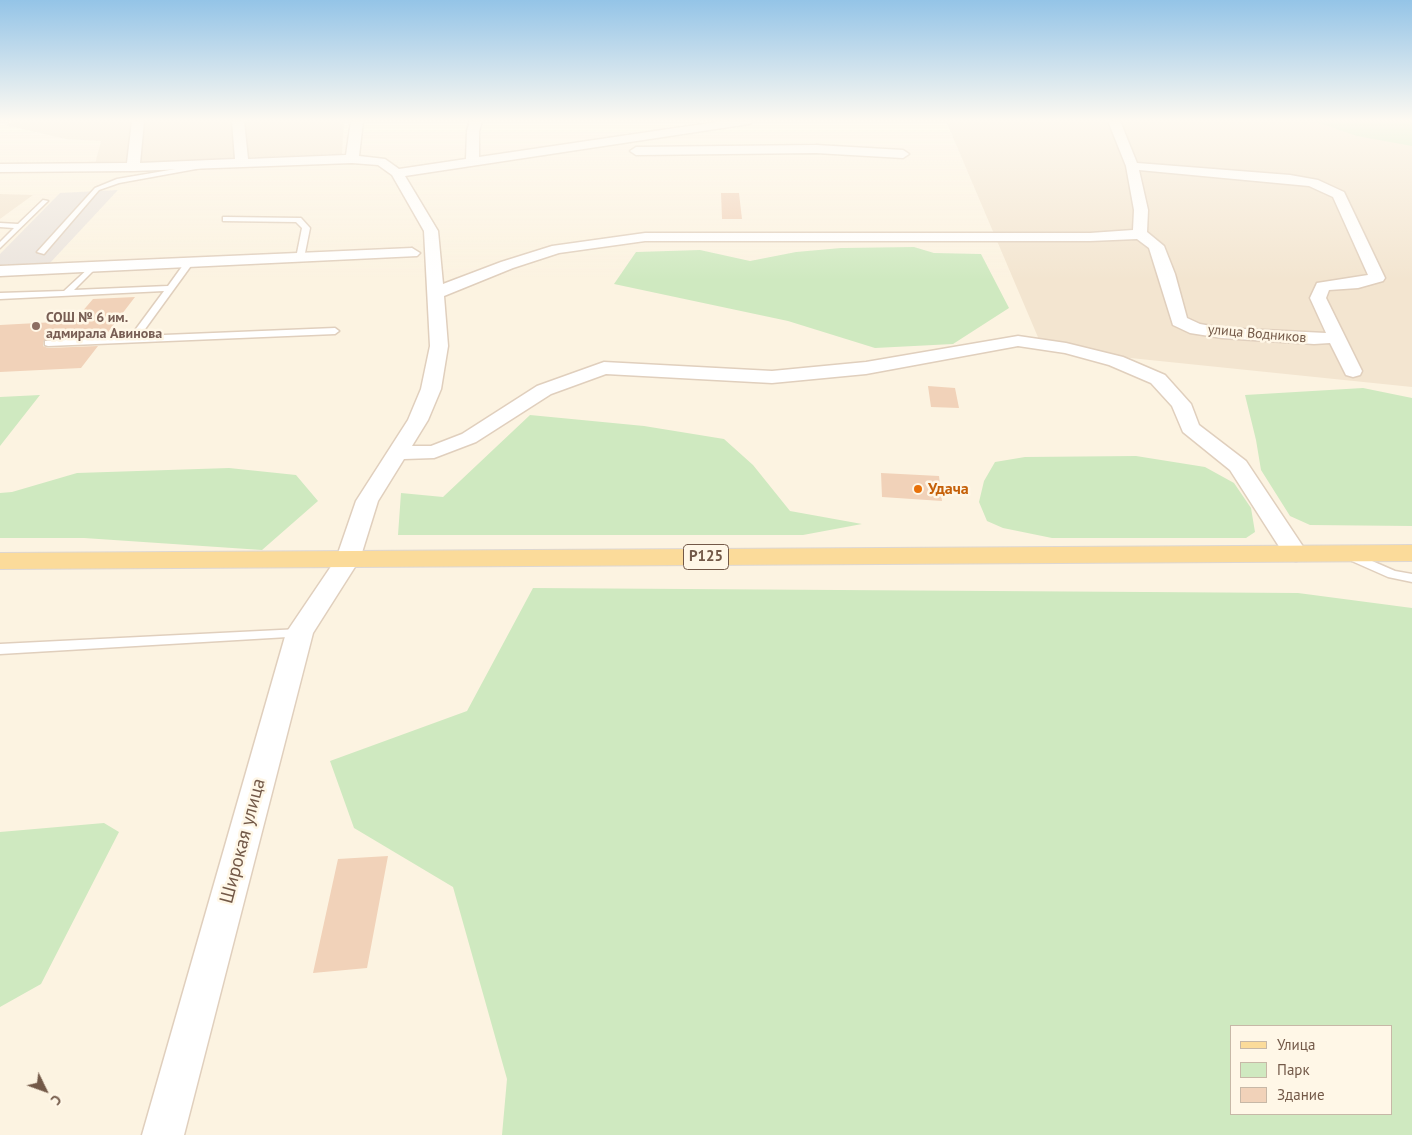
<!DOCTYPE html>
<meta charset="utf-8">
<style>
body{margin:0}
#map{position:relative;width:1412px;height:1135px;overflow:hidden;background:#fcf3e1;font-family:"PT Sans",sans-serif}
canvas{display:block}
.legend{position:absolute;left:1230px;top:1025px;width:162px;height:90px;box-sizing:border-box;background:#fff7e7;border:1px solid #c7b8a7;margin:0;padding:6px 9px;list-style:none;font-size:15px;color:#735948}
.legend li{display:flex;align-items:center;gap:10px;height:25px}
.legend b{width:25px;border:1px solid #c7b8a7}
.north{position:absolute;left:20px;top:1065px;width:50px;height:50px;-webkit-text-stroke:4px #fff7e7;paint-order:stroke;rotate:132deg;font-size:14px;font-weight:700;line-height:20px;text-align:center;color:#735948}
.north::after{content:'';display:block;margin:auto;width:18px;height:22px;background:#735948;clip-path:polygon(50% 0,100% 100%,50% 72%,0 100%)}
</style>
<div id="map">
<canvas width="1412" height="1135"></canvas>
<ul class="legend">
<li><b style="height:6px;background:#fbdb9a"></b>Улица</li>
<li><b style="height:14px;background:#cfe9c0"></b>Парк</li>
<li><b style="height:14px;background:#f1d2b9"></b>Здание</li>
</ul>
<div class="north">С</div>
</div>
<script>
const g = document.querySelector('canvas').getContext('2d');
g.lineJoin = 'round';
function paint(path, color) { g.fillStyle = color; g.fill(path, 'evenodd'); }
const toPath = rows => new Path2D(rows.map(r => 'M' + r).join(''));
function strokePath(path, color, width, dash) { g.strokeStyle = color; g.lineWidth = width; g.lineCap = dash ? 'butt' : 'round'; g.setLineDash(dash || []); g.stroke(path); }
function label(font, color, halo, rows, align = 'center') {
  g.font = font + ' "PT Sans",sans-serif'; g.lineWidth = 5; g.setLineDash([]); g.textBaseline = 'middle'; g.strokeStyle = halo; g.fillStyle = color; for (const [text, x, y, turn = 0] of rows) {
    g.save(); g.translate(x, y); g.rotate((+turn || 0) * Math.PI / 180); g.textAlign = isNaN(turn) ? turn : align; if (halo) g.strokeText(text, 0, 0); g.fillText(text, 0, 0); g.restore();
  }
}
const residential = toPath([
 [13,121,344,121,342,154,95,164,101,141,66,139,5,125],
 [946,121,1402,121,1412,127,1412,387,1043,349],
 [0,194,33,195,0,219]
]);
const industrial = toPath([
 [118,190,50,263,0,265,0,254,60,193]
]);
const green = toPath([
 [1313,121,1412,121,1412,146,1357,136],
 [914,247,934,253,981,254,1009,308,953,344,875,348,788,321,614,284,636,252,700,250,750,261,796,252,841,248],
 [1363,388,1412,398,1412,526,1310,525,1290,516,1261,470,1256,440,1245,395],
 [40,395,0,446,0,397],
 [530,415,644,426,724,439,753,465,790,511,862,524,803,535,398,535,401,493,443,497],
 [1136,456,1205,467,1234,483,1251,508,1255,532,1246,538,1052,538,1003,528,987,521,979,502,984,481,995,462,1025,457],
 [229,468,296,475,318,501,262,550,84,538,0,538,0,493,12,492,77,473],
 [533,588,1298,593,1412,608,1412,1135,502,1135,507,1079,453,887,354,828,330,761,467,711],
 [1231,1026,1391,1026,1391,1114,1231,1114],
 [104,823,119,832,41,984,0,1007,0,832]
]);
const building = toPath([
 [721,193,739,193,742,219,722,219],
 [135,297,105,336,44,340,43,346,48,348,98,346,81,368,0,372,0,325,74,321,93,299],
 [928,386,955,388,959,408,931,407],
 [881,473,939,476,942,501,882,497],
 [388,856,367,968,313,973,338,859]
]);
const lane = toPath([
 [205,164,207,167,119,183,99,190,44,254,37,252,95,188,117,179,205,164],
 [43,200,48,201,0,248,0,242,14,228,0,227,0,223,18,224,43,200],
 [226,217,301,218,310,228,304,258,300,260,296,258,302,228,296,222,223,221,223,217,226,217],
 [186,261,193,263,140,336,335,328,339,331,335,334,48,346,45,345,45,341,130,337,164,291,0,299,0,293,64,291,92,265,95,265,95,269,74,290,168,286,186,261],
 [1349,551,1395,571,1412,574,1412,582,1388,577,1345,558,1343,555,1345,552,1349,551],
 [300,629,305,630,307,633,305,636,0,654,0,644,300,629]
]);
const street = toPath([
 [132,121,144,121,140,163,235,159,232,121,244,121,248,159,346,155,351,121,363,121,359,156,385,159,399,169,466,159,467,131,470,121,482,121,479,131,479,157,723,121,754,121,749,124,405,176,438,231,443,284,501,262,552,246,645,233,1090,233,1133,230,1134,210,1126,166,1108,121,1120,121,1137,163,1290,175,1318,180,1344,192,1385,278,1383,281,1358,288,1329,290,1326,298,1362,371,1360,375,1353,377,1346,375,1330,343,1314,344,1222,338,1190,333,1173,325,1149,248,1137,239,1090,241,645,241,559,253,513,268,444,296,448,346,441,389,428,420,412,446,431,446,462,434,537,386,604,362,772,371,866,362,1018,336,1066,343,1123,357,1165,375,1191,404,1199,425,1246,461,1308,554,1305,559,1296,561,1287,559,1230,470,1183,432,1172,406,1151,383,1109,365,1065,353,1018,346,866,374,772,383,606,374,551,394,476,442,434,458,404,459,378,501,360,559,313,633,184,1135,142,1135,286,633,336,559,356,501,408,420,421,389,430,346,424,231,392,175,378,165,352,163,133,171,0,172,0,164,127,163,132,121],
 [1139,170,1309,186,1333,197,1368,275,1317,283,1310,298,1326,333,1222,328,1200,324,1187,318,1175,274,1164,246,1147,232,1148,210,1139,170],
 [816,145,903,150,909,154,903,158,816,153,636,155,630,151,636,147,816,145],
 [412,248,420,253,417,256,0,276,0,266,412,248]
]);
const primary = toPath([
 [1412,545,1412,561,0,569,0,553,1412,545]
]);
const markers = [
 [36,326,5,"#8d6e63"],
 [918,489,5,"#e8710a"]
];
const farEducationnames = [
 ["СОШ № 6 им.",46,318],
 ["адмирала Авинова",46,334]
];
const farStreetnames = [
 ["улица Водников",1257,334,5]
];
const shields = [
 [706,557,45]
];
const shieldNames = [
 ["Р125",706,557]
];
const foodNames = [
 ["Удача",928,489]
];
const nearStreetnames = [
 ["Широкая улица",243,841,-75]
];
paint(residential, '#f3e5d0');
paint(industrial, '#ebe4dd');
paint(green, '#cfe9c0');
paint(building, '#f1d2b9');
strokePath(lane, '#e0cfbd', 3);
strokePath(street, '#e0cfbd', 3);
strokePath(primary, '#ddd7d3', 2);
paint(lane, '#fff');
paint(street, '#fff');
paint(primary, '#fbdb9a');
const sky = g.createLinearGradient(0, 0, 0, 280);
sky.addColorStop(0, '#94c4e7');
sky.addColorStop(0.43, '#fefaf2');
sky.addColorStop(1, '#fefaf200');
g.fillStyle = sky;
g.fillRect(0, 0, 1412, 280);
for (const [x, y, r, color] of markers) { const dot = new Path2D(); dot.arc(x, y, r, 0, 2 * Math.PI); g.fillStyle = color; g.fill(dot); strokePath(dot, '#fff7e7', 2); }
label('bold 14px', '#785e54', '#fff7e7', farEducationnames, 'left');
label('14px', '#735948', '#fff7e7', farStreetnames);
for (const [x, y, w] of shields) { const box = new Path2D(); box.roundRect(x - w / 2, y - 12.5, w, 25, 4); g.fillStyle = '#fff7e7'; g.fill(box); strokePath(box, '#735948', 1); }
label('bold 15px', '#735948', null, shieldNames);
label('bold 16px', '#c56008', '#fff7e7', foodNames, 'left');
label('19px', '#735948', '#fff7e7', nearStreetnames);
</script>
